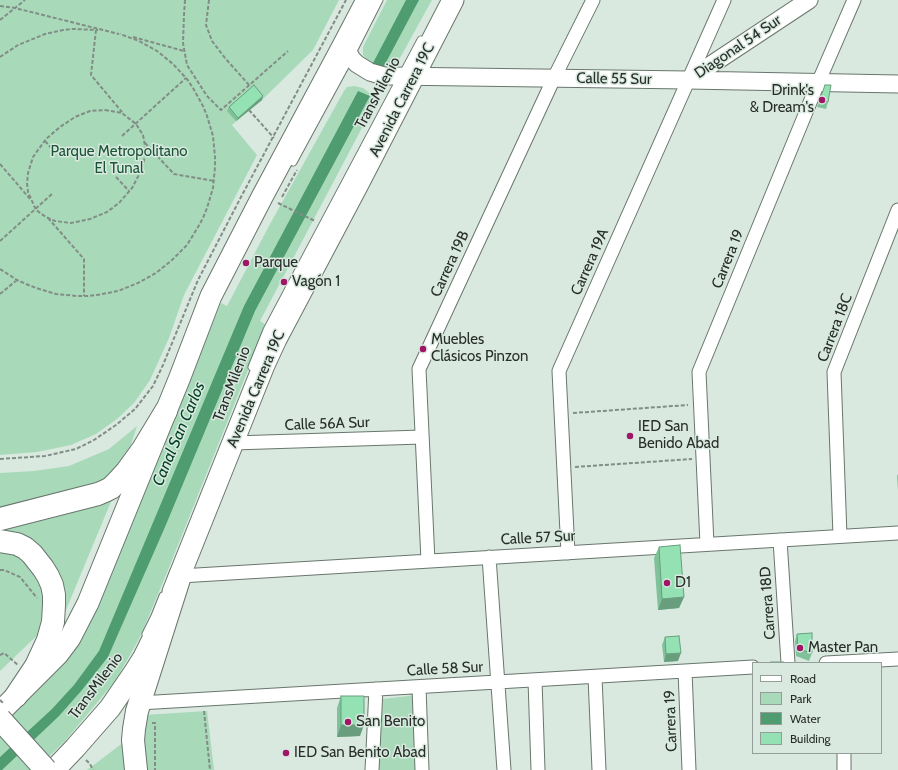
<!DOCTYPE html>
<meta charset="utf-8">
<style>
body{margin:0}
#map{position:relative;width:898px;height:770px;overflow:hidden;background:#d9e9df;font-family:Cabin,sans-serif}
canvas{display:block}
.legend{position:absolute;left:752px;top:662px;width:130px;height:92px;box-sizing:border-box;background:#d9e9df;border:1px solid #929e97;margin:0;padding:5px 7px;list-style:none;font-size:12px;color:#282e2a}
.legend li{display:flex;align-items:center;gap:8px;height:20px}
.legend b{width:20px;border:1px solid #929e97}
</style>
<div id="map">
<canvas width="898" height="770"></canvas>
<ul class="legend">
<li><b style="height:5px;background:#fff"></b>Road</li>
<li><b style="height:11px;background:#a8daba"></b>Park</li>
<li><b style="height:11px;background:#4f9c71"></b>Water</li>
<li><b style="height:11px;background:#94e2b3"></b>Building</li>
</ul>
</div>
<script>
const g = document.querySelector('canvas').getContext('2d');
g.lineJoin = 'round';
function paint(path, color) { g.fillStyle = color; g.fill(path, 'evenodd'); }
const toPath = rows => new Path2D(rows.map(r => 'M' + r).join(''));
function strokePath(path, color, width, dash) { g.strokeStyle = color; g.lineWidth = width; g.lineCap = dash ? 'butt' : 'round'; g.setLineDash(dash || []); g.stroke(path); }
function label(font, color, halo, rows, align = 'center') {
  g.font = font + ' Cabin,sans-serif'; g.lineWidth = 3; g.setLineDash([]); g.textBaseline = 'middle'; g.strokeStyle = halo; g.fillStyle = color; for (const [text, x, y, turn = 0] of rows) {
    g.save(); g.translate(x, y); g.rotate((+turn || 0) * Math.PI / 180); g.textAlign = isNaN(turn) ? turn : align; if (halo) g.strokeText(text, 0, 0); g.fillText(text, 0, 0); g.restore();
  }
}
const green = toPath([
 [0,0,339,0,313,50,262,100,232,125,257,155,184,295,169,338,150,380,134,403,117,419,96,434,71,445,37,452,0,455],
 [387,0,432,0,395,67,390,69,378,67,366,59,363,55,363,47],
 [354,86,363,88,371,94,375,101,373,107,260,321,266,325,166,575,140,637,116,680,65,741,35,770,0,770,0,728,55,673,69,657,80,639,104,593,221,303,227,306,270,224,344,91,347,87],
 [137,426,128,454,102,483,0,512,0,473,34,471,69,466,109,449],
 [115,492,61,622,59,589,0,536,0,526],
 [0,547,23,553,46,585,48,625,0,671],
 [416,695,419,770,378,770,383,699],
 [207,711,214,770,142,770,144,715],
 [124,742,127,770,87,770]
]);
const water = toPath([
 [406,0,419,0,383,68,378,67,373,63],
 [358,91,370,96,255,311,165,527,108,657,82,690,59,716,2,770,0,770,0,757,52,709,74,685,99,651,244,306]
]);
const path = toPath([
 [185,0,184,15,183,43,187,65,207,96,221,110,288,51],
 [209,0,206,25,212,41,225,58,249,85],
 [0,6,15,8,119,34],
 [0,20,25,0],
 [96,30,91,75,122,112],
 [133,37,184,51],
 [0,57,18,45,45,34,63,30,73,29,98,30],
 [105,110,122,113,136,124,143,135,146,151,142,169,132,188,119,203,107,212,90,219,71,223,55,221,46,217,36,210,28,192,27,183,28,173,33,157,46,139,60,127,75,117,90,111,105,110],
 [249,110,274,138],
 [122,136,186,78],
 [45,141,54,151],
 [145,143,174,174,214,181],
 [0,164,31,200],
 [116,177,129,191],
 [282,197,297,170],
 [278,203,315,221],
 [48,218,84,259,84,296],
 [0,241,53,193],
 [0,269,17,280,26,284,36,288,56,294,77,296,87,296,97,295,118,291,138,283,156,273,172,260,187,245,198,227,203,218,207,208,213,188,215,167,215,157,213,136,207,116,203,106,193,88,187,79,173,64,157,51,139,41,120,34],
 [0,294,17,280],
 [573,413,688,405],
 [0,459,45,456,76,449,94,440,116,425,135,409,153,386,163,365,198,280,241,197,346,0],
 [575,467,692,459],
 [0,570,4,570,20,577,37,598],
 [0,655,4,653,18,665],
 [204,711,210,770],
 [152,723,155,723,155,770],
 [86,760,90,764,93,770]
]);
const service = toPath([
 [293,162,350,57,379,0],
 [252,367,267,330,421,40],
 [146,634,155,616,163,596]
]);
const minor = toPath([
 [233,443,422,437],
 [840,536,834,372,898,210],
 [780,540,788,663],
 [707,544,699,372,818,83,854,0],
 [568,553,559,371,724,0],
 [489,557,504,770],
 [428,561,419,369,554,78,593,0],
 [180,576,898,533],
 [826,663,898,659],
 [685,671,689,770],
 [595,677,599,770],
 [535,680,538,770],
 [419,687,422,770],
 [139,703,753,667],
 [844,753,844,770],
 [372,770,376,689]
]);
const tertiary = toPath([
 [344,44,348,52,352,59,357,64,370,72,384,76,391,76,688,80,898,84],
 [688,80,809,0]
]);
const primary = toPath([
 [173,592,264,365,276,339,358,184,453,0],
 [0,712,58,654,70,638,88,603,180,377,211,296,262,197,344,44,367,0],
 [54,770,75,748,110,708,134,673,144,657,155,635]
]);
const trunk = toPath([
 [0,519,98,494,105,491,111,488,118,481,127,471,143,449,166,411],
 [0,541,17,544,25,548,32,554,43,568,48,576,52,585,54,595,54,605,53,622,48,640,36,666,16,696],
 [136,770,133,740,134,729,137,711,180,576]
]);
const pathBridge = toPath([
 [0,700,3,703]
]);
const trunkBridge = toPath([
 [0,719,46,770]
]);
const wall = toPath([
 [820,99,828,102,826,109,817,107],
 [262,100,236,121,227,111,229,107],
 [898,474,898,491,897,476],
 [659,547,684,597,679,608,658,610,654,558],
 [797,634,812,653,809,661,796,656,795,641],
 [665,637,678,661,664,662,662,645],
 [341,696,360,736,337,737,337,708]
]);
const shadedWall = toPath([
 [263,96,262,100,236,121,238,118],
 [684,597,679,608,658,610,662,599],
 [681,653,678,661,664,662,666,654],
 [341,725,364,725,360,736,337,737]
]);
const building = toPath([
 [254,85,263,96,238,118,229,107,254,85],
 [825,85,831,85,828,102,820,99,825,85],
 [680,545,684,597,662,599,659,547,680,545],
 [812,633,812,653,798,649,797,634,812,633],
 [679,636,681,653,666,654,665,637,679,636],
 [771,662,784,662,784,663,771,663,771,662],
 [341,696,364,696,364,725,341,725,341,696]
]);
const markers = [
 [822,100,4,"#9e1665"],
 [246,263,4,"#9e1665"],
 [284,282,4,"#9e1665"],
 [423,349,4,"#9e1665"],
 [630,436,4,"#9e1665"],
 [667,583,4,"#9e1665"],
 [800,648,4,"#9e1665"],
 [348,722,4,"#9e1665"],
 [286,753,4,"#9e1665"]
];
const streetNames = [
 ["Diagonal 54 Sur",738,47,-34],
 ["Calle 55 Sur",614,79,1],
 ["TransMilenio",378,93,-62],
 ["Avenida Carrera 19C",402,100,-63],
 ["Carrera 19",728,259,-68],
 ["Carrera 19A",590,262,-66],
 ["Carrera 19B",450,264,-65],
 ["Carrera 18C",835,328,-69],
 ["TransMilenio",232,384,-69],
 ["Avenida Carrera 19C",256,389,-67],
 ["Calle 56A Sur",327,424,-2],
 ["Calle 57 Sur",538,538,-3],
 ["Carrera 18D",768,603,-94],
 ["Calle 58 Sur",445,669,-3],
 ["TransMilenio",96,686,-53],
 ["Carrera 19",671,721,-92]
];
const poiNames = [
 ["Drink's",814,91,"right"],
 ["& Dream's",814,108,"right"],
 ["Parque",254,263],
 ["Vagón 1",292,282],
 ["Muebles",431,340],
 ["Clásicos Pinzon",431,357],
 ["IED San",638,427],
 ["Benido Abad",638,444],
 ["D1",675,583],
 ["Master Pan",808,648],
 ["San Benito",356,722],
 ["IED San Benito Abad",294,753]
];
const parkNames = [
 ["Parque Metropolitano",119,152],
 ["El Tunal",119,169]
];
const waterNames = [
 ["Canal San Carlos",179,434,-67]
];
paint(green, '#a8daba');
paint(water, '#4f9c71');
strokePath(service, '#69766d', 9);
strokePath(minor, '#69766d', 15);
strokePath(tertiary, '#69766d', 19);
strokePath(primary, '#69766d', 23);
strokePath(trunk, '#69766d', 24);
strokePath(path, '#828d86', 2, [4, 2]);
strokePath(service, '#fff', 7);
strokePath(minor, '#fff', 13);
strokePath(tertiary, '#fff', 17);
strokePath(primary, '#fff', 21);
strokePath(trunk, '#fff', 22);
strokePath(trunkBridge, '#69766d', 24, []);
strokePath(pathBridge, '#828d86', 2, [4, 2]);
strokePath(trunkBridge, '#fff', 22);
paint(wall, '#7fc29a');
paint(shadedWall, '#689e7d');
paint(building, '#94e2b3');
strokePath(building, '#689e7d', 1);
for (const [x, y, r, color] of markers) { const dot = new Path2D(); dot.arc(x, y, r, 0, 2 * Math.PI); g.fillStyle = color; g.fill(dot); strokePath(dot, '#d9e9df', 1.5); }
label('15px', '#282e2a', '#d9e9df', streetNames);
label('15px', '#282e2a', '#d9e9df', poiNames, 'left');
label('15px', '#1a5436', '#d9e9df', parkNames);
label('italic 16px', '#004124', '#d9e9df', waterNames);
</script>
